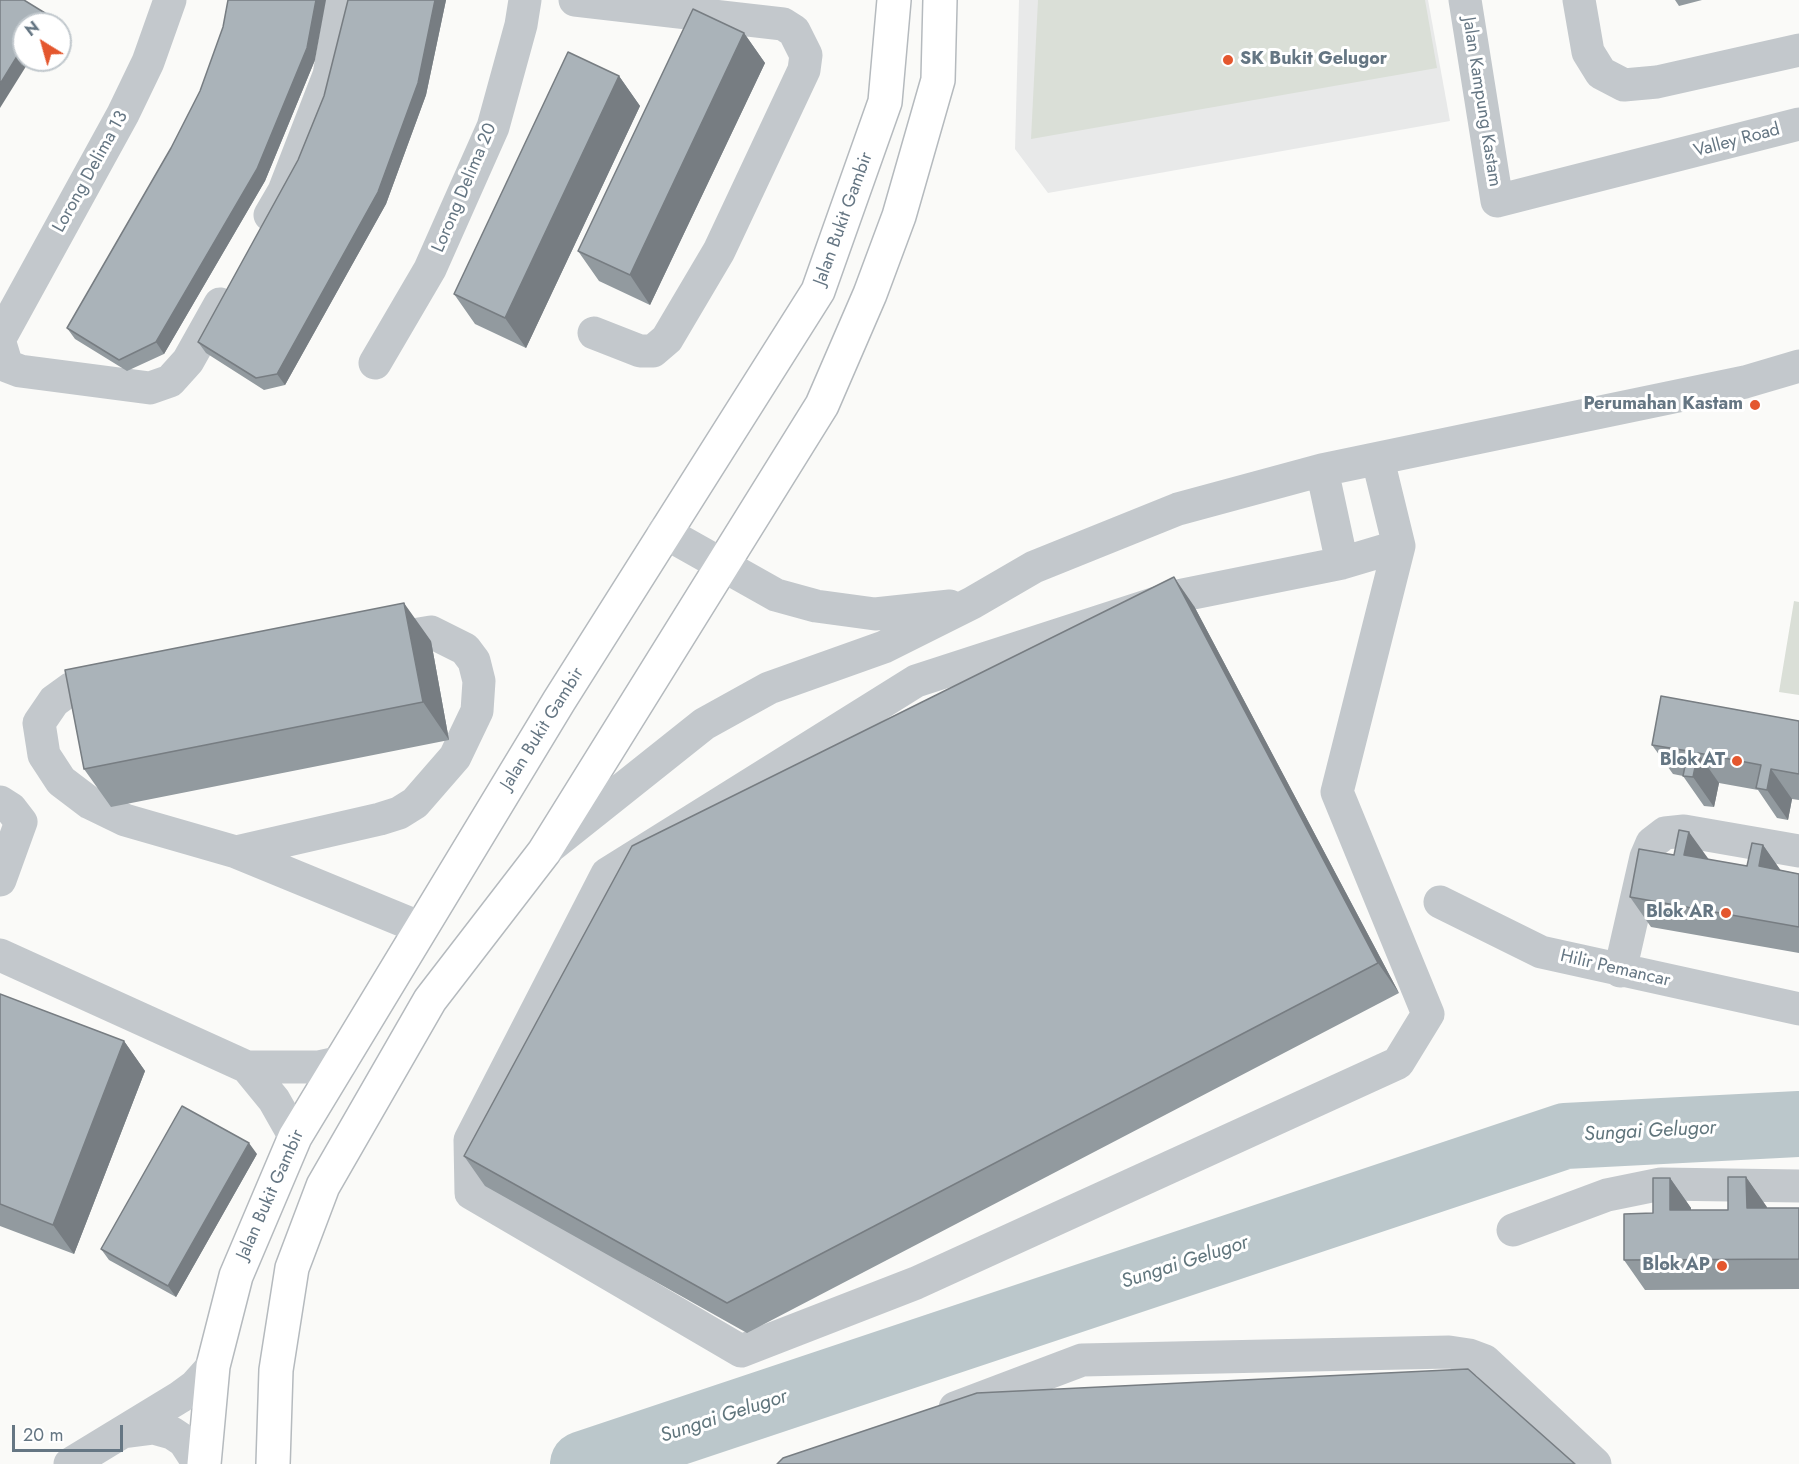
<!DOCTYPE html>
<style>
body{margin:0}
#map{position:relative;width:1799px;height:1464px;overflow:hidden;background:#fafaf8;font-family:Jost,sans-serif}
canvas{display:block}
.north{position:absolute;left:12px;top:12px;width:60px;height:60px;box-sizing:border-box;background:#fff;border:2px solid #c1c8cd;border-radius:50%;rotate:323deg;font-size:16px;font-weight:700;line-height:24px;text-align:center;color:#657683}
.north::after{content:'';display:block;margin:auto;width:21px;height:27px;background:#e4572e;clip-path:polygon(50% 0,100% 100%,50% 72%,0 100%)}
.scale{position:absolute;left:12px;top:1425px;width:111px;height:27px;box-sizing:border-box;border:3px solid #657683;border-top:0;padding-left:8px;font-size:18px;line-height:21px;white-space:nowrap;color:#657683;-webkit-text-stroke:4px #fff;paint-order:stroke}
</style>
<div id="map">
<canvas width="1799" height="1464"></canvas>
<div class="north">N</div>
<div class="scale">20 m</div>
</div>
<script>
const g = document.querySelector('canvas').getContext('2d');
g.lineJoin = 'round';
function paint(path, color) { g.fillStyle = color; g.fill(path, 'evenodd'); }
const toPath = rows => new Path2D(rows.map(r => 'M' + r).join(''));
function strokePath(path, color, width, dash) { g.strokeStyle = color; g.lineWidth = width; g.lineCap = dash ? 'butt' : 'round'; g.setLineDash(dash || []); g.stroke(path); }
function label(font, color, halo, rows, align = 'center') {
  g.font = font + ' Jost,sans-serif'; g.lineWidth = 6; g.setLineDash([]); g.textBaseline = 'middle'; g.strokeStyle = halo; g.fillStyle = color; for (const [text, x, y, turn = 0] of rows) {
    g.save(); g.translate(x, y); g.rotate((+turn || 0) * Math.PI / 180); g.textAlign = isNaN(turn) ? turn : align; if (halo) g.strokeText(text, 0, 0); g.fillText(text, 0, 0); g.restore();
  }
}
const built = toPath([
 [1019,0,1428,0,1450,121,1048,193,1015,149]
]);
const green = toPath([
 [1038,0,1425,0,1437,68,1031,139],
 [1794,601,1799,602,1799,695,1779,692]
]);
const river = toPath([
 [583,1464,1565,1136,1799,1124]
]);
const minor = toPath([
 [575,0,783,24,794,31,806,55,804,70,719,251,667,339,653,351,640,351,594,333],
 [1465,0,1497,201,1799,124],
 [1579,0,1588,52,1601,73,1624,85,1657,82,1799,50],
 [270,215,284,191,329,75,342,0],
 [0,338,123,114,148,62,170,0],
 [0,343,7,366,20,371,150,388,170,381,188,361,220,304],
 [375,363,430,269,493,127,521,25,525,0],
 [1378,460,1399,546],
 [1322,470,1342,563],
 [664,532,776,595,816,606,875,614,950,606],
 [1399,546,1337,792,1428,1014,1398,1063,916,1283,741,1351,471,1193,470,1140,607,874,916,681,1178,596,1342,563,1399,546],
 [431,632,465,649,474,661,479,681,477,711,455,757,415,803,399,813,380,819,236,852,125,820,90,803,61,781,44,755,39,723,54,701,72,688,121,684,431,632],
 [0,802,11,809,21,822,0,880],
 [547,849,704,724,769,688,884,647,972,603,1034,567,1178,509,1322,470,1745,382,1799,366],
 [236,852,421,928],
 [1440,902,1541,952,1799,1009],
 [0,955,247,1067,318,1067,341,1062],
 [1620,971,1646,857,1652,843,1665,833,1684,831,1799,851],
 [247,1067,274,1100,295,1137],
 [1513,1230,1607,1195,1661,1184,1799,1186],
 [955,1408,1082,1360,1449,1352,1469,1355,1485,1361,1595,1464],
 [123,1432,154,1428,172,1433,184,1441,199,1464],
 [70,1464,180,1397,195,1386,213,1366]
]);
const major = toPath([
 [204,1464,213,1366,236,1276,295,1137,559,701,818,291,885,102,894,0],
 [273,1464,276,1370,292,1268,323,1186,430,1000,544,852,822,405,870,294,899,216,938,80,940,0]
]);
const wall = toPath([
 [348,0,446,0,426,95,386,204,285,385,264,390,206,353,198,342,298,160,324,96],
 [1675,0,1702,0,1679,6],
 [744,33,765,63,650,305,599,281,578,251],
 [315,60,265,181,164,354,127,371,75,339,67,328],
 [619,76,640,106,526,348,475,324,454,294],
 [1194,606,1399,993,747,1333,485,1186,464,1156],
 [431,641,449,740,111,807,84,769],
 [1799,721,1799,800,1792,799,1788,820,1777,818,1758,790,1719,783,1714,807,1704,806,1683,776,1673,774,1652,745],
 [1763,845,1780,870,1799,874,1799,953,1651,927,1630,897,1674,855,1747,866],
 [0,994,124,1041,145,1071,74,1254,0,1226],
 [257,1154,176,1297,109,1260,101,1249],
 [1746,1177,1767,1208,1799,1208,1799,1289,1645,1290,1624,1260,1653,1213,1670,1178,1691,1208,1691,1210,1728,1210]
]);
const shadedWall = toPath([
 [316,0,326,0,315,60,265,181,164,354,156,342],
 [435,0,446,0,426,95,386,204,285,385,277,374],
 [45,13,53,24,37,24],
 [744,33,765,63,650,305,630,275],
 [24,45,24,60,30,60,0,108,0,84],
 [619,76,640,106,526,348,505,318],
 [1174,577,1194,606,1399,993,1378,963],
 [404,603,431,641,449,740,423,702],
 [1698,753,1719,783,1714,807,1693,777],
 [1771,769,1792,799,1788,820,1767,790],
 [1689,832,1710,861,1684,855],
 [1763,845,1784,875,1759,866],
 [124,1041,145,1071,74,1254,53,1225],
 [249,1143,257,1154,176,1297,168,1286],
 [1746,1177,1767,1207,1768,1238,1747,1208],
 [1670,1178,1691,1208,1691,1240,1670,1210]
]);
const building = toPath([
 [0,0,24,0,45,13,37,24,24,24,24,45,0,84,0,0],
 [228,0,316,0,307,48,257,169,156,342,119,360,67,328,171,148,200,91,223,27,228,0],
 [348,0,435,0,418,83,378,192,277,374,256,378,198,342,298,160,324,96,348,0],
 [693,9,744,33,630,275,578,251,693,9],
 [568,52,619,76,505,318,454,294,568,52],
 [1174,577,1378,963,727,1303,464,1156,632,846,1174,577],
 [404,603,423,702,84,769,65,670,404,603],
 [1661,696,1799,721,1799,774,1771,769,1767,790,1756,788,1761,765,1698,753,1693,777,1683,776,1688,751,1652,745,1661,696],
 [1679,830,1689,832,1684,855,1747,866,1752,843,1763,845,1759,866,1799,874,1799,927,1630,897,1639,849,1674,855,1679,830],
 [0,994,124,1041,53,1225,0,1204,0,994],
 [182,1106,249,1143,168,1286,101,1249,182,1106],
 [1728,1177,1746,1177,1747,1208,1799,1208,1799,1259,1624,1260,1624,1214,1653,1213,1653,1178,1670,1178,1670,1210,1728,1210,1728,1177],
 [1468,1369,1575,1464,777,1464,783,1458,977,1393,1468,1369]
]);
const markers = [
 [1228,60,6,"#e4572e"],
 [1755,405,6,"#e4572e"],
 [1737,761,6,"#e4572e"],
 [1726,913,6,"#e4572e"],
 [1722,1266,6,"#e4572e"]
];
const poiNames = [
 ["SK Bukit Gelugor",1240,60,"left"],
 ["Perumahan Kastam",1743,405],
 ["Blok AT",1725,761],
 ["Blok AR",1714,913],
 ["Blok AP",1710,1266]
];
const streetNames = [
 ["Jalan Kampung Kastam",1481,102,81],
 ["Valley Road",1737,141,-15],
 ["Lorong Delima 13",91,172,-61],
 ["Lorong Delima 20",465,188,-67],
 ["Jalan Bukit Gambir",844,219,-70],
 ["Jalan Bukit Gambir",543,729,-58],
 ["Hilir Pemancar",1615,969,13],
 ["Jalan Bukit Gambir",271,1195,-66]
];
const waterNames = [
 ["Sungai Gelugor",1650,1132,-3],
 ["Sungai Gelugor",1185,1263,-18],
 ["Sungai Gelugor",724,1417,-18]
];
paint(built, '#e8e9e9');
paint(green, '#dadfd7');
strokePath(river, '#bbc7cb', 66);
strokePath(major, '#b5babe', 36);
strokePath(minor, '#c3c8cc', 33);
strokePath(major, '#fff', 33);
paint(wall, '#929a9f');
paint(shadedWall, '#777d82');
paint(building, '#aab3b9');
strokePath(building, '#777d82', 1.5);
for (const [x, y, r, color] of markers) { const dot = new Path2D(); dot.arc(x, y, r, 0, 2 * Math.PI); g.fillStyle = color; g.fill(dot); strokePath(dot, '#fff', 2); }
label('bold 18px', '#657683', '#fff', poiNames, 'right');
label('18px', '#657683', '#fff', streetNames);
label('italic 20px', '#60757c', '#fff', waterNames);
</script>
